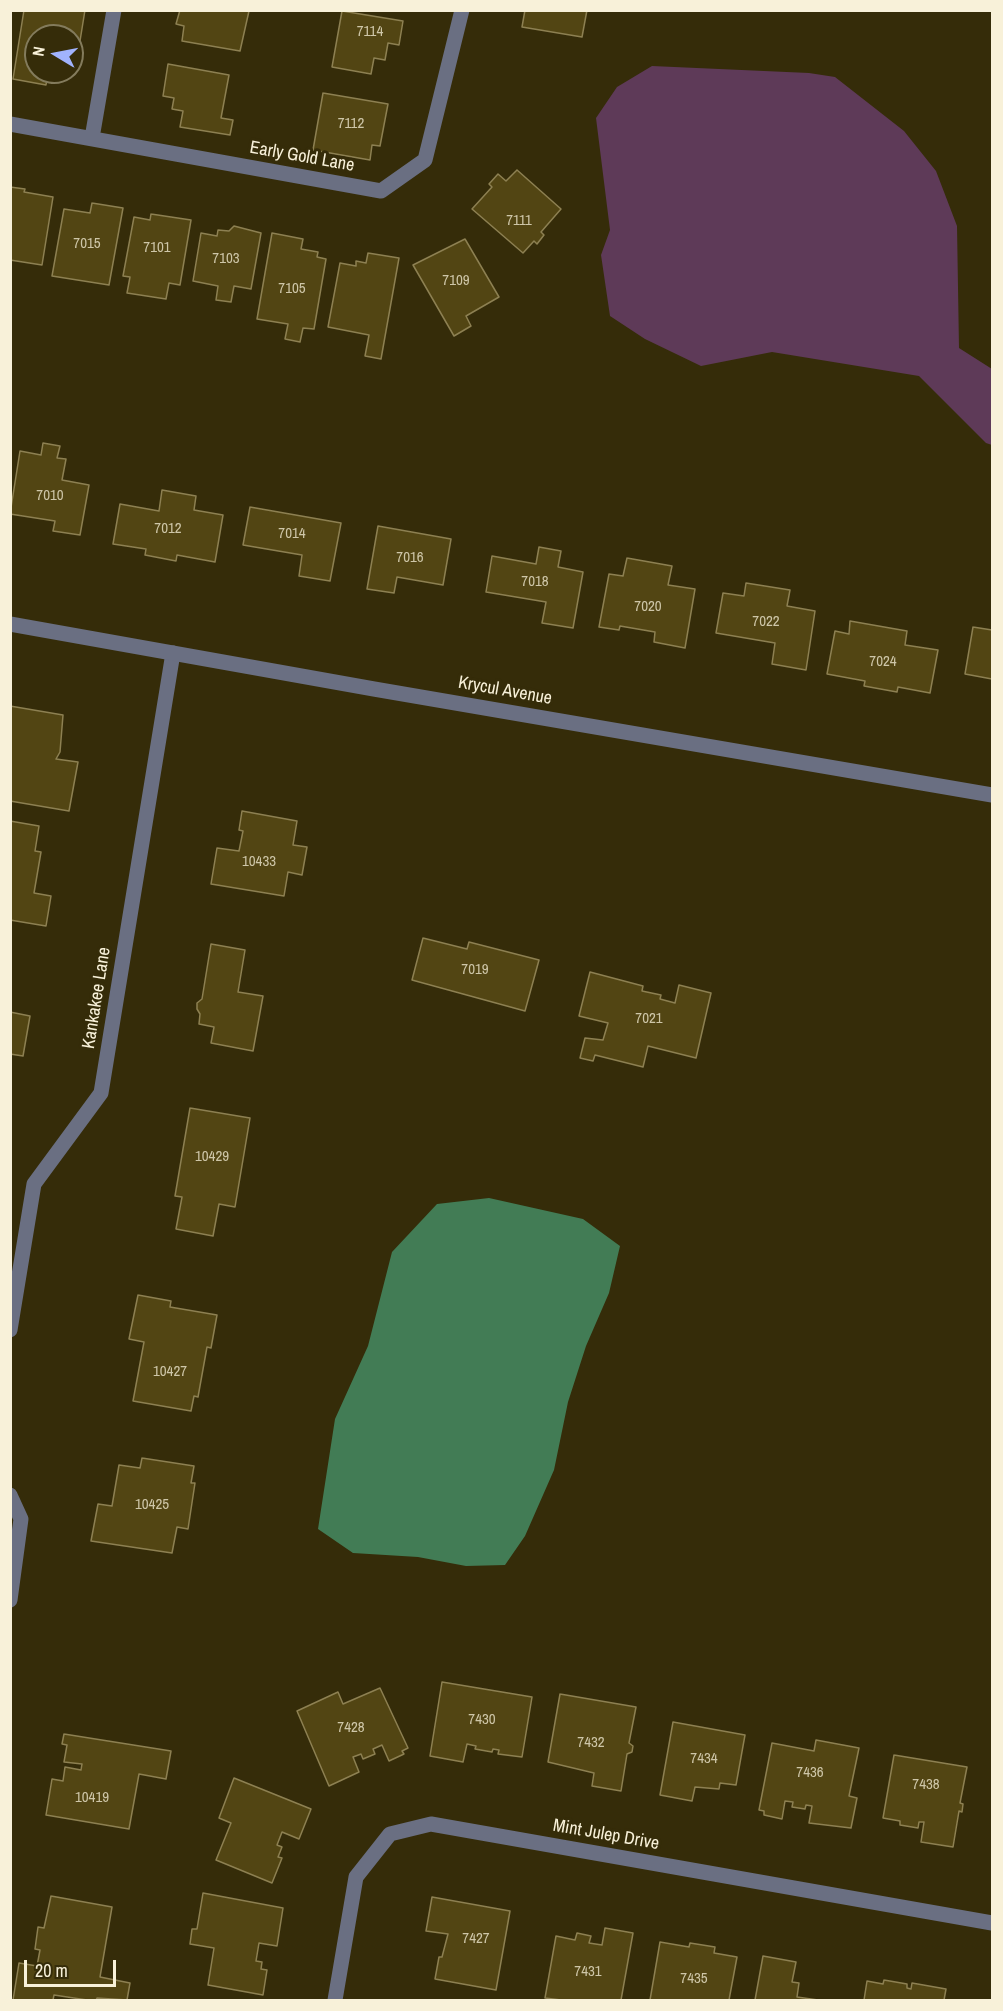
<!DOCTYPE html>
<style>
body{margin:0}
#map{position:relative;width:1003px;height:2011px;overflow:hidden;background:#352c09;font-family:"Archivo Narrow",sans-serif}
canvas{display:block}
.frame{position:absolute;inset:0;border:12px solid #f8f1d9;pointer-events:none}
.north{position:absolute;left:24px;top:24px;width:60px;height:60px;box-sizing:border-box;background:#352c09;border:2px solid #837b5c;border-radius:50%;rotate:280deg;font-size:16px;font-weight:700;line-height:24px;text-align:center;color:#f8f1d9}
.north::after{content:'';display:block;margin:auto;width:21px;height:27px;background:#a1b3fd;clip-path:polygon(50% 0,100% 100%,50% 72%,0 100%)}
.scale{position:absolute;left:24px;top:1960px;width:92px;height:27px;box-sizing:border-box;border:3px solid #f8f1d9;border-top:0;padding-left:8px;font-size:18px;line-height:21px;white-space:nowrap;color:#f8f1d9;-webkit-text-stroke:4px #352c09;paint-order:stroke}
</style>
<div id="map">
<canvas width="1003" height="2011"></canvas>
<div class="frame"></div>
<div class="north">N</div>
<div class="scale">20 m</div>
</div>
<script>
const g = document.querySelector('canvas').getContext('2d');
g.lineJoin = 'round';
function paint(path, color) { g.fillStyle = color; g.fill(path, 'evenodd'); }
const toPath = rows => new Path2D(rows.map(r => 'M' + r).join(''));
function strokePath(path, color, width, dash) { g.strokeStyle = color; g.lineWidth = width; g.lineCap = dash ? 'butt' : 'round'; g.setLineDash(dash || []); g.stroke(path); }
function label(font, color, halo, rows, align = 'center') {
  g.font = font + ' "Archivo Narrow",sans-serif'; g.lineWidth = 6; g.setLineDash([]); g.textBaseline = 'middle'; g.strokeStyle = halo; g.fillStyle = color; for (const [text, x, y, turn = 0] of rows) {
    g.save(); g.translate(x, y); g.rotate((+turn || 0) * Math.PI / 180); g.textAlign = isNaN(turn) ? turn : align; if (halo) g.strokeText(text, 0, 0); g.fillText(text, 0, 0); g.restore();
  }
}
const green = toPath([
 [652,66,809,73,835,77,904,131,936,171,957,226,959,348,992,369,992,445,986,443,919,376,772,352,701,366,645,339,610,316,601,255,610,230,596,118,617,87]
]);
const water = toPath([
 [489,1198,583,1219,620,1246,609,1293,586,1346,568,1402,554,1470,525,1536,505,1565,466,1566,418,1557,353,1553,318,1529,335,1419,368,1346,392,1252,437,1204]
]);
const building = toPath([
 [24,10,85,10,75,72,72,72,72,36,36,36,36,72,61,72,60,75,48,72,46,85,13,79,24,10],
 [180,10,249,11,240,51,182,41,184,26,176,24,180,10],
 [525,10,587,10,582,37,522,27,525,10],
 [342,11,403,21,399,45,388,43,385,60,374,58,371,74,332,67,342,11],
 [168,64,229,75,221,118,233,120,230,135,180,127,183,111,172,109,174,98,163,96,168,64],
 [323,93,388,104,380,146,372,145,370,160,313,150,323,93],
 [517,170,561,209,541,232,544,235,537,244,534,241,523,253,472,209,492,187,489,184,498,174,506,181,517,170],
 [10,187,25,189,24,192,53,197,42,265,10,260,10,187],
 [92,203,123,208,109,285,52,276,64,209,90,213,92,203],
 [151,214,191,220,180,285,169,283,166,299,127,293,130,277,123,276,134,217,150,220,151,214],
 [234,226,261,233,251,289,234,286,231,302,216,300,218,286,193,281,201,233,217,236,218,230,229,231,234,226],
 [272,233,303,239,301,249,318,252,317,257,326,259,314,329,303,328,300,342,285,339,288,324,257,319,272,233],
 [465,239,499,297,466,316,471,326,454,336,413,265,465,239],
 [368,253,399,258,381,359,365,356,369,335,328,327,340,263,356,266,356,261,366,263,368,253],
 [43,443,60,446,57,458,66,459,62,480,89,485,80,535,53,531,55,521,10,514,20,451,41,455,43,443],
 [162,490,196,496,194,510,223,515,215,562,177,555,176,561,145,555,146,549,113,544,120,504,159,511,162,490],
 [250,507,341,523,330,581,299,576,302,555,243,545,250,507],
 [378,526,451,539,443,585,397,577,394,593,367,589,378,526],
 [539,547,561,551,558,567,583,572,573,628,542,623,546,602,486,592,492,556,536,564,539,547],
 [627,558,672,566,668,585,695,589,685,648,654,642,655,632,620,626,619,630,599,627,609,574,623,576,627,558],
 [746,583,790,590,787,606,815,611,806,670,772,664,775,643,716,633,723,593,744,596,746,583],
 [850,621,907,631,905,645,938,650,930,693,898,687,897,692,864,686,865,681,827,674,835,631,849,634,850,621],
 [973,627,992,630,992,679,965,674,973,627],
 [10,706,63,715,60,752,56,759,78,762,69,811,10,801,10,706],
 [242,811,297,821,293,845,307,847,302,875,288,872,284,896,211,884,217,848,239,851,243,831,239,830,242,811],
 [10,821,39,826,35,851,41,852,34,893,51,896,46,926,10,920,10,821],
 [423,938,467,949,469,942,539,960,525,1011,412,980,423,938],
 [211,944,245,950,238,992,263,996,253,1051,211,1043,214,1027,199,1024,200,1014,197,1009,197,1003,202,999,211,944],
 [590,972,643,986,642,991,661,995,660,999,675,1003,679,985,711,993,696,1058,648,1046,643,1067,595,1055,593,1061,580,1058,585,1038,603,1040,608,1023,579,1016,590,972],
 [10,1012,30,1016,23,1056,10,1054,10,1012],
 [190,1108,250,1118,235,1207,219,1204,213,1236,176,1229,182,1197,175,1196,190,1108],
 [138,1295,171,1301,170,1307,217,1315,211,1348,207,1347,198,1397,194,1396,191,1411,133,1401,144,1342,129,1339,138,1295],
 [142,1458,194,1466,191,1483,195,1483,188,1529,177,1527,172,1553,91,1541,98,1504,112,1506,119,1465,140,1468,142,1458],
 [442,1682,532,1697,522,1757,498,1754,499,1750,493,1749,492,1752,475,1749,476,1746,467,1744,463,1762,430,1756,442,1682],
 [380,1688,408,1748,402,1751,404,1754,389,1761,382,1745,373,1749,375,1754,363,1759,361,1754,353,1757,359,1772,329,1786,297,1711,338,1692,343,1704,380,1688],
 [560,1694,636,1707,629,1743,633,1746,632,1752,627,1754,621,1791,592,1786,594,1773,548,1762,560,1694],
 [673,1722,745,1735,736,1785,720,1783,719,1789,695,1787,692,1801,660,1795,673,1722],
 [64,1734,171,1751,166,1779,139,1774,129,1829,46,1815,52,1779,63,1781,65,1767,81,1770,82,1764,64,1762,67,1745,62,1744,64,1734],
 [816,1740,859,1748,849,1796,857,1798,851,1828,809,1823,812,1806,806,1805,805,1809,792,1807,793,1802,785,1801,782,1819,764,1815,764,1811,759,1810,772,1743,814,1751,816,1740],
 [894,1755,967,1767,960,1803,963,1804,962,1812,959,1811,953,1847,921,1842,924,1822,919,1822,918,1828,900,1825,900,1821,883,1818,894,1755],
 [234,1778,311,1809,299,1839,282,1832,277,1845,282,1847,278,1857,282,1858,272,1883,216,1860,231,1823,219,1818,234,1778],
 [203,1893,283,1908,277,1946,259,1943,256,1961,262,1962,261,1969,267,1970,263,1995,208,1985,214,1948,190,1944,192,1929,197,1929,203,1893],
 [51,1896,112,1907,100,1977,130,1983,127,2000,97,1998,96,2000,87,2000,54,1995,53,2000,13,2000,19,1963,37,1966,40,1950,35,1949,38,1927,44,1928,51,1896],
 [432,1897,510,1911,496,1990,435,1979,439,1957,442,1957,448,1934,426,1931,432,1897],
 [605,1928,633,1933,621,2000,561,2000,545,1998,556,1936,575,1940,577,1933,591,1936,589,1943,602,1945,605,1928],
 [660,1942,689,1947,690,1943,715,1947,714,1953,737,1957,729,2000,650,2000,660,1942],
 [763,1956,796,1962,792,1982,799,1983,797,1997,818,2000,755,2000,763,1956],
 [884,1980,907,1984,907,1988,911,1989,912,1983,946,1989,944,2000,864,2000,867,1981,883,1984,884,1980]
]);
const minor = toPath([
 [10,124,381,191,425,160,462,10],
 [92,138,114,10],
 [10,1330,34,1184,101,1093,173,653],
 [10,1495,21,1519,10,1600],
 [335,2000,356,1877,390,1834,431,1824,992,1923]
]);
const tertiary = toPath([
 [10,624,374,689,992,795]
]);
const numberNames = [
 ["7114",370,32],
 ["7112",351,124],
 ["7111",519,221],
 ["7015",87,244],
 ["7101",157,248],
 ["7103",226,259],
 ["7109",456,281],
 ["7105",292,289],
 ["7010",50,496],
 ["7012",168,529],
 ["7014",292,534],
 ["7016",410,558],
 ["7018",535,582],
 ["7020",648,607],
 ["7022",766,622],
 ["7024",883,662],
 ["10433",259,862],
 ["7019",475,970],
 ["7021",649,1019],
 ["10429",212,1157],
 ["10427",170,1372],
 ["10425",152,1505],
 ["7430",482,1720],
 ["7428",351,1728],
 ["7432",591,1743],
 ["7434",704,1759],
 ["7436",810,1773],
 ["7438",926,1785],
 ["10419",92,1798],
 ["7427",476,1939],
 ["7431",588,1972],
 ["7435",694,1979]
];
const streetNames = [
 ["Early Gold Lane",302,157,10],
 ["Krycul Avenue",505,691,10],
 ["Kankakee Lane",97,998,-81],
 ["Mint Julep Drive",606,1835,10]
];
paint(green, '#5e3a58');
paint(water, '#427c55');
paint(building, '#524513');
strokePath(building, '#8d8052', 1.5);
strokePath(minor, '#6a6f82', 15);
strokePath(tertiary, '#6a6f82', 15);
label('15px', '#cec6a8', null, numberNames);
label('18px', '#f8f1d9', '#352c09', streetNames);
</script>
